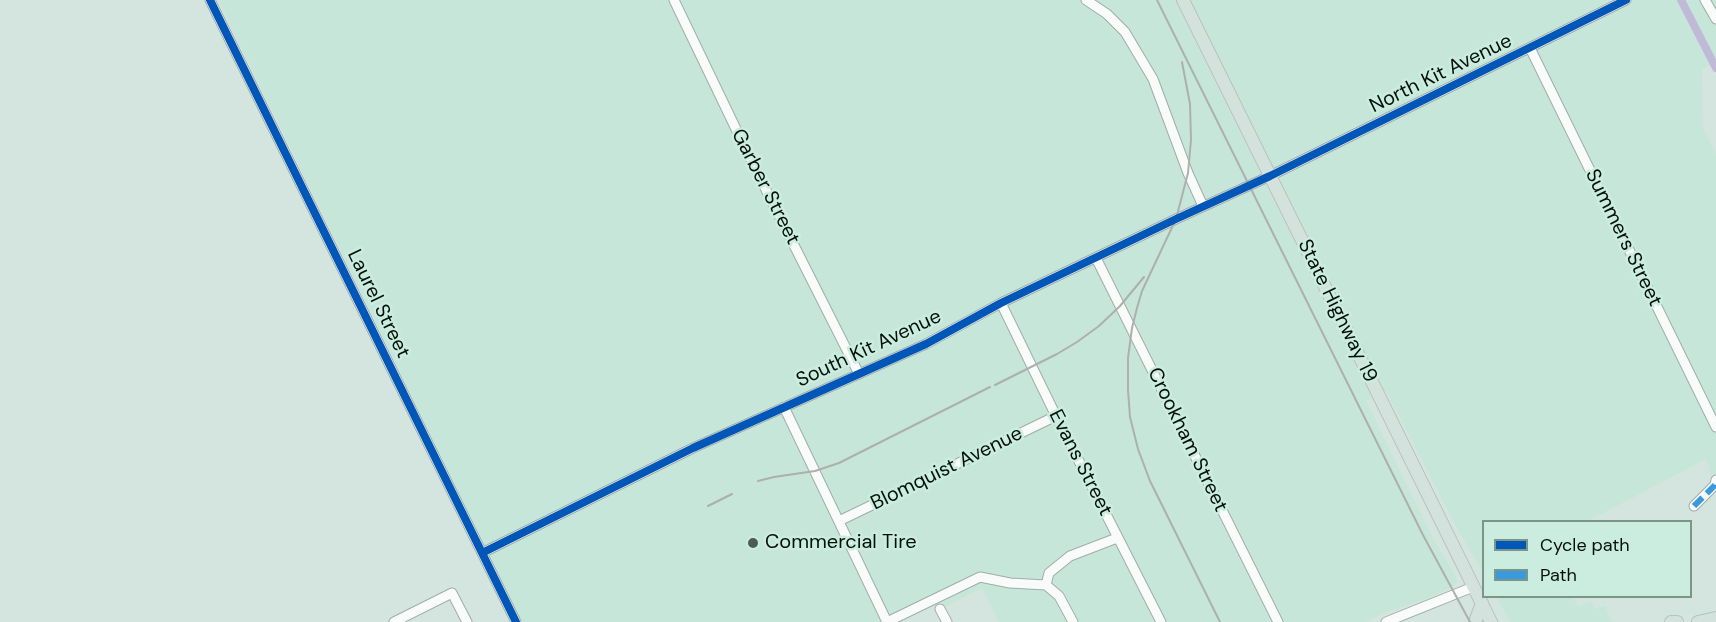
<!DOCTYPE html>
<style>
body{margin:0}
#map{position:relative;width:1716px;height:622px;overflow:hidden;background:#d3e5de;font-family:"DM Sans",sans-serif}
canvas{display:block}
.legend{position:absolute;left:1482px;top:520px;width:210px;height:78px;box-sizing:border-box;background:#cbede0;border:2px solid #7c958b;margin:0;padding:8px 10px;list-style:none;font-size:18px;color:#05100c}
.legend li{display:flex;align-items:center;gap:12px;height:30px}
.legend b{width:30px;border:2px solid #7c958b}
</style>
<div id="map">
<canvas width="1716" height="622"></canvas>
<ul class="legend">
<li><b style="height:8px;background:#0057b8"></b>Cycle path</li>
<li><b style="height:8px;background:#399ade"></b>Path</li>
</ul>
</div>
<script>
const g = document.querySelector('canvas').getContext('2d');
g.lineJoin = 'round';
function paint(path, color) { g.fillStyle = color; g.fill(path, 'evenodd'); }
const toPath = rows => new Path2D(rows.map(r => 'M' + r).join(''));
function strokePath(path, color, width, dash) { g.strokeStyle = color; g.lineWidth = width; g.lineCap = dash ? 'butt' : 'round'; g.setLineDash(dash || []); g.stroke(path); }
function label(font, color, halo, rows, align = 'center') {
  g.font = font + ' "DM Sans",sans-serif'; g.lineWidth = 5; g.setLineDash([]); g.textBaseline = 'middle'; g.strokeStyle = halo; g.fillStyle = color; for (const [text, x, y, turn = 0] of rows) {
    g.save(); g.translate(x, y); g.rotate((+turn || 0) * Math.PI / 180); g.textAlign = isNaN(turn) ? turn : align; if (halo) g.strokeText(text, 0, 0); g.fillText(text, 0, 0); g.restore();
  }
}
const built = toPath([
 [218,0,1716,0,1716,62,1702,69,1703,128,1716,154,1716,493,1706,459,1588,521,1484,522,1483,572,1459,532,1386,391,1366,401,1434,540,1456,577,1457,581,1455,585,1429,598,1381,614,1366,622,999,622,982,588,945,607,942,602,902,622,522,622],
 [1497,597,1573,597,1578,607,1591,601,1594,609,1605,606,1612,622,1510,622]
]);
const canal = toPath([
 [1681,0,1716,68]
]);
const minor = toPath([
 [210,0,516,622],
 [674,0,748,154,859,374],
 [1086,0,1107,14,1125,32,1153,79,1188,173,1203,206],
 [1705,0,1716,19],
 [1530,48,1716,427],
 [1096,258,1278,622],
 [1001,303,1056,416,1161,622],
 [784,407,887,622],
 [1694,506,1715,485,1716,480],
 [839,521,1056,416],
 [482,553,693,448,926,344,1001,303,1176,219,1270,176,1626,0],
 [1046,585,1049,573,1070,556,1117,538],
 [1046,585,1059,596,1073,622],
 [940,609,947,622],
 [394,622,452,593,467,622],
 [887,622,980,577,1010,583,1046,585],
 [1386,622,1473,587]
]);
const major = toPath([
 [1183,0,1491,622],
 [1475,622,1482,603],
 [1671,622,1677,622],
 [1698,622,1716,618]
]);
const rail = toPath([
 [1157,0,1423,535,1470,622],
 [1182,62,1190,104,1191,140,1188,173,1176,219,1142,291,1137,308,1132,328,1128,358,1128,390,1130,417,1138,449,1150,481,1220,622],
 [995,385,1057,354,1077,342,1099,326,1120,306,1144,277],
 [758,481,774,477,815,471,839,463,990,387],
 [708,506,732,494]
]);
const quiet = toPath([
 [1694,506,1715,485,1716,480]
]);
const cycleway = toPath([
 [210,0,516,622],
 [482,553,693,448,926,344,1001,303,1176,219,1270,176,1626,0]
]);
const markers = [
 [753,543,6,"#4d5b56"]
];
const streetNames = [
 ["North Kit Avenue",1441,74,-26],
 ["Garber Street",765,187,63],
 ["Summers Street",1623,238,64],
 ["Laurel Street",378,304,64],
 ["State Highway 19",1337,311,64],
 ["South Kit Avenue",869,349,-25],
 ["Crookham Street",1187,440,64],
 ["Evans Street",1080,463,63],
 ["Blomquist Avenue",947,469,-26]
];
const poiNames = [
 ["Commercial Tire",765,543]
];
paint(built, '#c7e6da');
strokePath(canal, '#c0bad8', 8);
strokePath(minor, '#9fada8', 11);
strokePath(major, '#b8c1be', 14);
strokePath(minor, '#f8fbfa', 9);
strokePath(major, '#d4e2dd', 12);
strokePath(rail, '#acb0ae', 2);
strokePath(quiet, '#399ade', 6, [12, 6]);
strokePath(cycleway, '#0057b8', 8);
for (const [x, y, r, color] of markers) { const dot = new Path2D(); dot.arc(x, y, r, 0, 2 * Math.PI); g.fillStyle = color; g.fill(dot); strokePath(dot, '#cbede0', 2); }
label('20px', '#05100c', '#cbede0', streetNames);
label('20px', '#05100c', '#cbede0', poiNames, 'left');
</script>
